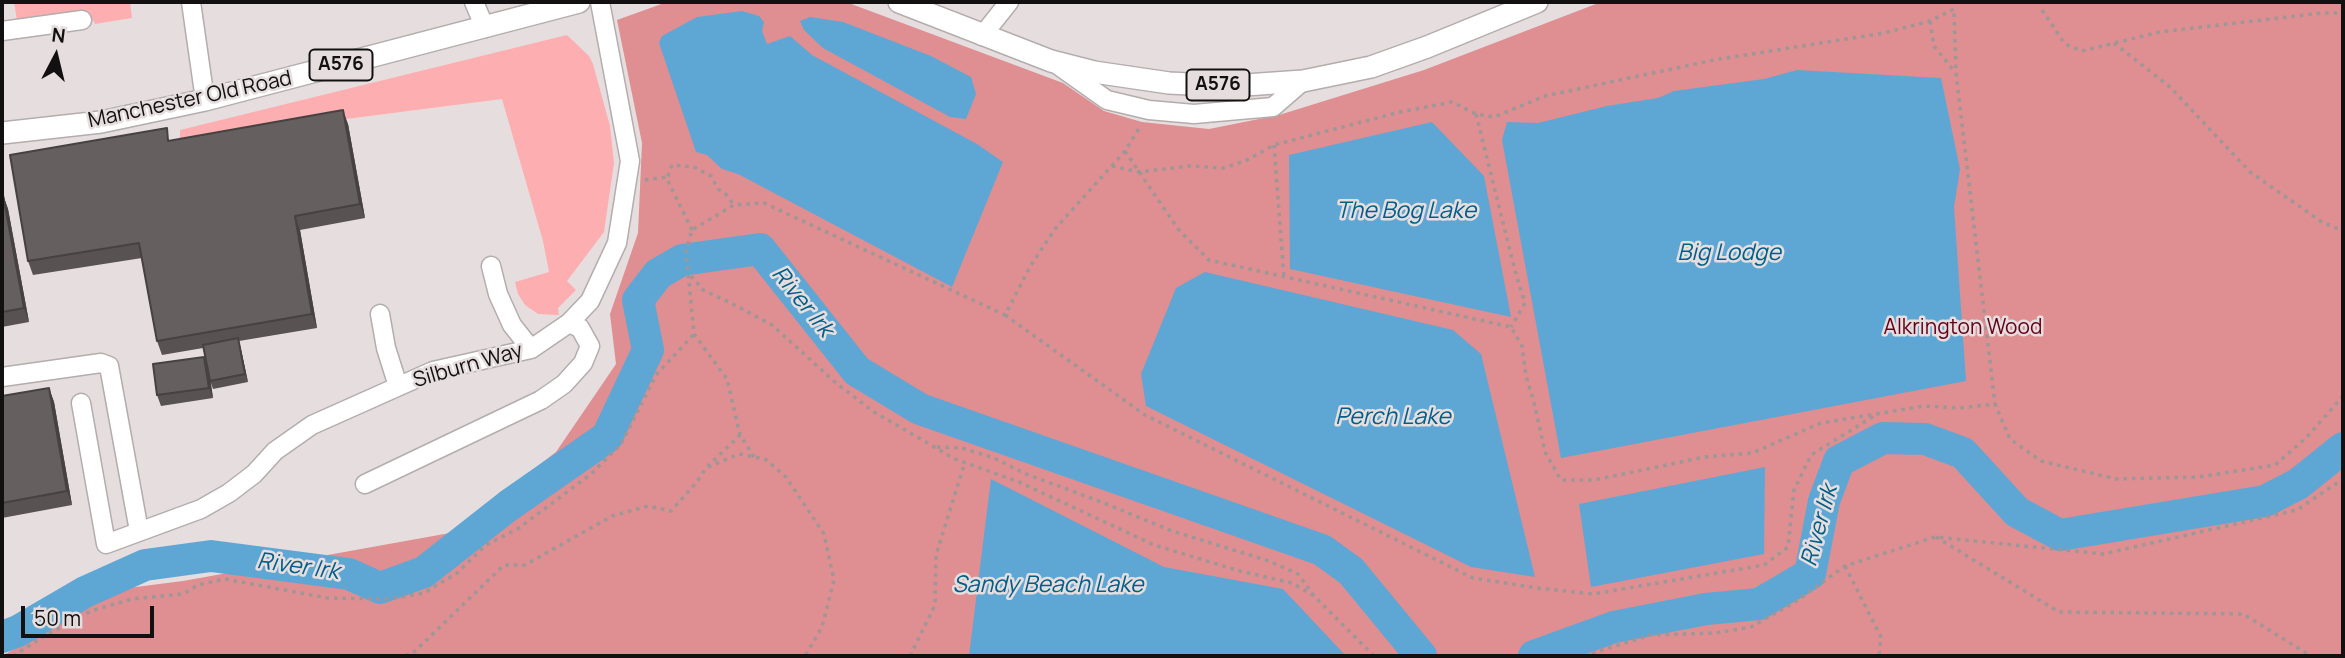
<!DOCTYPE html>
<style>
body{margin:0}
#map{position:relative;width:2345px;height:658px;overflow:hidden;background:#e6dede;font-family:Manrope,sans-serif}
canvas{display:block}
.frame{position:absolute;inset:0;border:4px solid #121010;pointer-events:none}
.north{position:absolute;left:21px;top:21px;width:70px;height:70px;-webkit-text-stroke:5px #e6dede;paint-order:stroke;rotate:7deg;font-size:19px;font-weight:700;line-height:28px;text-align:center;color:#121010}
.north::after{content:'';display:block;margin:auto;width:24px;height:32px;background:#121010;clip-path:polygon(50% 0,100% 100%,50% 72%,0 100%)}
.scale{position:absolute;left:21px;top:606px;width:133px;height:32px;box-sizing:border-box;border:4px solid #121010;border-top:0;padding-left:9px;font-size:21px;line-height:24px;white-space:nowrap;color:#121010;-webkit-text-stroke:5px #e6dede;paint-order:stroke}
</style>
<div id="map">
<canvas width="2345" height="658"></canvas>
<div class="frame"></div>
<div class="north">N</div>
<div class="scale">50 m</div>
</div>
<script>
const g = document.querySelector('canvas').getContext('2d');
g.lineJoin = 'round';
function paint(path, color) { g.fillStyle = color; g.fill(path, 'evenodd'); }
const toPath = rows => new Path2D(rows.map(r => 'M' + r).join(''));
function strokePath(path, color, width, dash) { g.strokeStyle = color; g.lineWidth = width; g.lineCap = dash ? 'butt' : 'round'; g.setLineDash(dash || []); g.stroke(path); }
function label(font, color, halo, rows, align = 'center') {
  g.font = font + ' Manrope,sans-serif'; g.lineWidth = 5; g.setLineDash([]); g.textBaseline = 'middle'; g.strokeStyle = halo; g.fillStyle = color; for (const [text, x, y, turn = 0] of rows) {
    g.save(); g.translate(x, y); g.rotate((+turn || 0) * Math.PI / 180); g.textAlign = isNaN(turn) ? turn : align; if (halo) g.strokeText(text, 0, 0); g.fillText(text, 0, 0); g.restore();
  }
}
const green = toPath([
 [14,2,130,2,132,18,95,24,89,13,17,20],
 [567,35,589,56,593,64,610,126,614,163,604,232,567,281,576,290,558,308,559,315,538,314,525,305,518,294,515,282,549,272,543,241,502,99,346,119,180,150,180,130]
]);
const forest = toPath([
 [667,2,846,2,1063,83,1104,111,1142,122,1209,129,1279,115,1424,70,1601,2,2343,2,2343,656,2,656,120,589,183,581,450,533,556,452,616,364,610,314,638,233,642,143,617,20]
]);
const water = toPath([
 [742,11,759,16,764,22,762,31,767,44,790,36,812,55,977,144,1003,162,952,287,738,174,722,169,707,155,696,152,659,43,662,36,697,17],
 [810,17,843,22,931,56,971,77,976,94,966,119,950,117,823,48,804,30,800,21],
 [1797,70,1941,78,1960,169,1954,207,1966,381,1561,458,1502,140,1507,122,1538,123,1607,106,1658,98,1674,91,1764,79],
 [1432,122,1484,176,1511,317,1290,269,1289,155],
 [1205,272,1453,330,1481,354,1535,577,1471,567,1146,406,1141,374,1176,288],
 [1765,467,1764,554,1591,587,1579,504],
 [991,479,1164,567,1283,589,1346,656,969,656]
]);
const river = toPath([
 [2,637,18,631,85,592,145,565,211,556,349,574,380,588,424,572,508,506,607,437,648,350,638,300,658,274,682,260,760,249,857,371,920,409,1322,550,1351,571,1421,656],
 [1534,656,1614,627,1706,609,1759,604,1810,574,1824,501,1839,461,1883,438,1925,439,1963,453,2017,512,2060,535,2265,501,2298,484,2343,448]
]);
const path = toPath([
 [2042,10,2065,44,2082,51,2160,32,2322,13,2343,13],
 [1930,21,1934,46,1954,71],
 [2114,43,2170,87,2250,172,2322,222,2343,231],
 [1476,114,1515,271,1525,303,1511,327],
 [1274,145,1284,278],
 [1125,151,1178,229,1209,260,1511,327,1522,346,1526,376,1534,402,1545,452,1561,480,1594,480,1705,457,1752,453,1821,423,1924,406,1959,408,1995,404,2010,439,2041,461,2116,479,2199,477,2275,465,2306,438,2343,396],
 [1112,166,1139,172,1190,166,1223,168,1245,161,1274,145,1400,112,1452,102,1476,114,1494,117,1545,96,1714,60,1884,33,1930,21,1954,9,1956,73,1995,404],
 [645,180,667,177],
 [692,230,667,179,672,165,694,167,711,176,718,189,725,193,734,205],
 [691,276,703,290,731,303,772,325,836,383,874,412,955,459,1019,482,1154,545,1240,571,1292,583,1314,596],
 [1005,315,1145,415,1473,578,1537,588,1593,594,1764,565,1788,547,1794,490,1811,455,1874,416],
 [937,447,962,448,994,458,1026,474,1099,501,1172,531,1269,561,1298,574,1314,596,1374,656],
 [754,457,740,435,727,379,694,334,686,250,692,230,734,205,764,203,1005,315,1031,265,1055,229,1125,151,1141,125],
 [708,467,739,454,765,459,786,477,824,534,834,580,822,627,805,656],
 [1936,537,2059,612,2243,614,2311,656],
 [1845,566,1881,637,1879,656],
 [13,656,46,635,91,611,132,599,183,594,198,585,225,579,328,598,388,599,424,593,457,573,486,545,519,528,591,474,621,444,656,375,694,334],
 [397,656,412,654,504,565,525,565,612,516,648,506,671,511,696,483,706,468,740,435],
 [910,656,935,605,936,555,965,462],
 [1584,656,1650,635,1716,633,1751,627,1795,602,1845,566,1935,537,2103,554,2297,510,2343,479]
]);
const minor = toPath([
 [191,2,205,100],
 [474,2,485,28],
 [2,31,82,20],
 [982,36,1009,2],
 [1059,66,1107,100,1149,110,1194,114,1273,107,1303,81],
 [491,266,498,294,512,325,531,349],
 [380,314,386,348,398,386],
 [2,377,101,363,109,366,139,531],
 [81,403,106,544,201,509,229,493,254,474,275,451,312,425,433,371,531,349,569,323,590,301,617,243,630,161,600,2],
 [365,484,541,400,564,384,583,363,590,346,580,328,569,323]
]);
const major = toPath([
 [899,2,1051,61,1094,72,1169,83,1231,86,1303,81,1371,67,1427,47,1537,2],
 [2,133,101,122,205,100,579,2]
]);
const wall = toPath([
 [348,124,365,218,300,230,317,328,239,341,248,382,213,389,211,383,213,398,161,406,157,395,206,361,203,348,162,355,157,341,142,258,33,275,28,261,171,141],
 [2,195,3,195,8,209,29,322,2,327],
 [49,388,54,402,72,505,2,518,2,396]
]);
const shadedWall = toPath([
 [343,110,348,124,365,218,360,204],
 [3,195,8,209,29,322,24,308],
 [295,216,300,230,317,328,312,314],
 [238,338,240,345,248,382,245,374],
 [204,357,208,368,213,398,209,388],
 [49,388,54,402,72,505,67,491]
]);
const building = toPath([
 [343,110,360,204,295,216,312,314,157,341,139,243,28,261,10,155,167,128,168,141,343,110],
 [2,195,3,195,24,308,2,312,2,195],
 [238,338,245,374,210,381,203,345,238,338],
 [204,357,209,388,157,395,153,364,204,357],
 [49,388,67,491,2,503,2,396,49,388]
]);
const shields = [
 [341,65,63],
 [1218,85,63]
];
const shieldNames = [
 ["A576",341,65],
 ["A576",1218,85]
];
const streetNames = [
 ["Manchester Old Road",190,100,-12],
 ["Silburn Way",468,366,-16]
];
const parkNames = [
 ["Alkrington Wood",1963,328]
];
const waterNames = [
 ["The Bog Lake",1406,212],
 ["Big Lodge",1729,254],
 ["River Irk",802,302,51],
 ["Perch Lake",1393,418],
 ["River Irk",1820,526,-75],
 ["River Irk",298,567,8],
 ["Sandy Beach Lake",1048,586]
];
paint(green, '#fdaeb1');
paint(forest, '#df8e91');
paint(water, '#5ea7d5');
strokePath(river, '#5ea7d5', 32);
strokePath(minor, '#b4adad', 21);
strokePath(major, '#b4adad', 24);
strokePath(path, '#9d9797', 3.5, [3.5, 5]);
strokePath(minor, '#fff', 18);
strokePath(major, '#fff', 21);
paint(wall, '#585252');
paint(shadedWall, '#474242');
paint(building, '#665f5f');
strokePath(building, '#474242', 2);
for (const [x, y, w] of shields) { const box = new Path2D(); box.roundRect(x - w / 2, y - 15.5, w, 31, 5); g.fillStyle = '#e6dede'; g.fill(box); strokePath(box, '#121010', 2); }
label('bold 19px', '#121010', null, shieldNames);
label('21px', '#121010', '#e6dede', streetNames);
label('21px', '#65001a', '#e6dede', parkNames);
label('italic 23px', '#005f8a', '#e6dede', waterNames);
</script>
